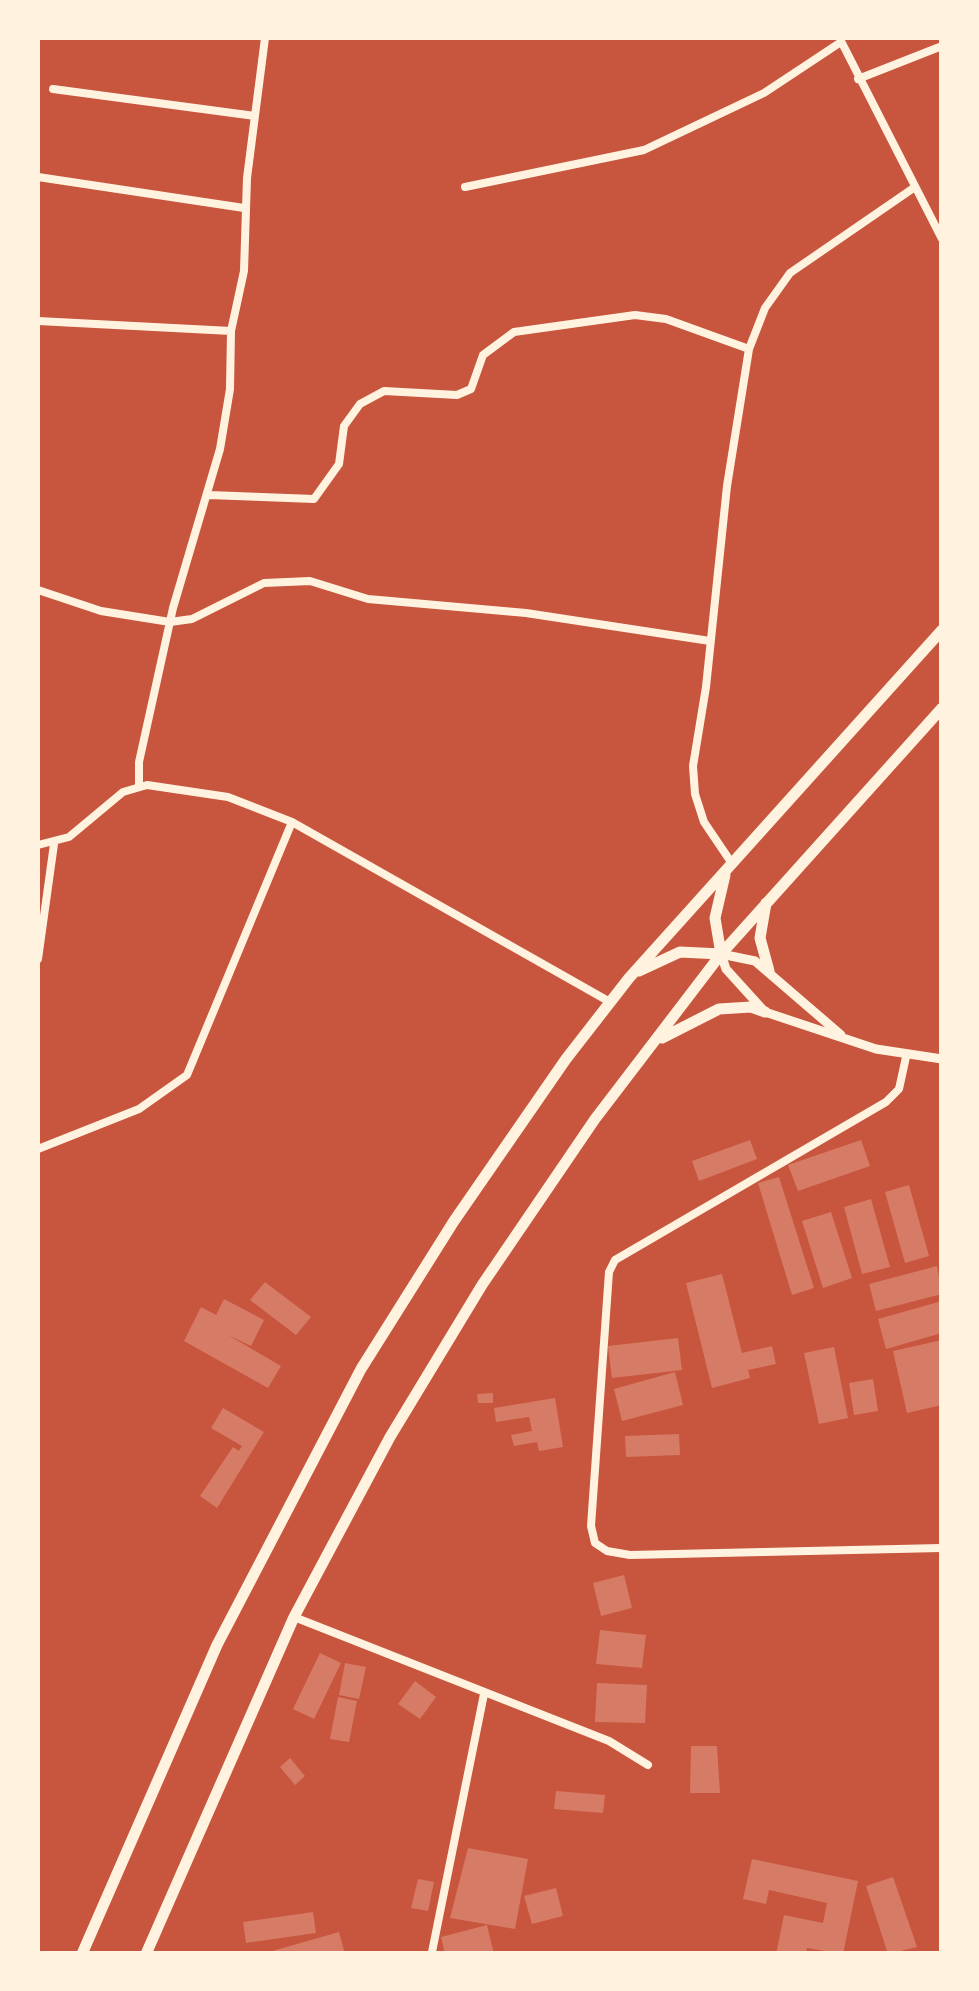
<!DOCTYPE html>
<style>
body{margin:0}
#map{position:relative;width:979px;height:1991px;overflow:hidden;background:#c8553d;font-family:Montserrat,sans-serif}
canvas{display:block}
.frame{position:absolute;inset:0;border:40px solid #fff3e0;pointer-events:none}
</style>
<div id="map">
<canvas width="979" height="1991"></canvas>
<div class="frame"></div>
</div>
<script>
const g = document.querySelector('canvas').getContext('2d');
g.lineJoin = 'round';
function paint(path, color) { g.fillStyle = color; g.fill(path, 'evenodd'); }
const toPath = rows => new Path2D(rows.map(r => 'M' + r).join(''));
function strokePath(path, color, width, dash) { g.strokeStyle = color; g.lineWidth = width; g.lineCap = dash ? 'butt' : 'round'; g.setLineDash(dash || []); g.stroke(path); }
const building = toPath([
 [750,1140,757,1159,699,1181,692,1161],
 [861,1140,870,1166,798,1191,788,1165],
 [779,1177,814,1288,792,1295,758,1183],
 [909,1185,929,1256,905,1263,885,1192],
 [871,1199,890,1267,862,1274,844,1207],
 [831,1212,852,1278,823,1288,802,1221],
 [937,1266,942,1294,876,1311,869,1284],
 [722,1274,742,1353,772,1346,776,1364,748,1370,750,1378,712,1388,686,1283],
 [265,1282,311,1317,296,1335,250,1300],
 [224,1299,264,1320,251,1346,228,1335,281,1366,268,1388,184,1341,201,1307,216,1315],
 [942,1301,942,1333,886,1349,878,1319],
 [678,1338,682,1370,612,1378,608,1346],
 [942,1340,942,1405,907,1413,893,1351],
 [834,1347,848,1418,819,1424,804,1353],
 [675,1372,683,1405,622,1421,614,1389],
 [873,1379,878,1411,854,1415,849,1383],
 [493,1393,493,1403,478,1403,477,1394],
 [555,1398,563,1447,539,1451,537,1442,514,1446,511,1435,532,1431,529,1417,496,1422,494,1408],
 [223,1408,264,1432,217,1508,200,1496,233,1447,239,1451,242,1446,211,1428],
 [679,1434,680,1455,626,1457,625,1436],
 [624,1575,632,1608,601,1616,593,1583],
 [600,1630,646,1635,642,1668,596,1664],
 [320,1653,341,1663,314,1719,293,1709],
 [345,1663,366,1667,359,1699,339,1695],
 [415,1681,436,1697,420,1719,398,1704],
 [597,1683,647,1685,645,1723,595,1722],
 [338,1697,357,1701,349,1742,330,1739],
 [691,1746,717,1746,720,1793,690,1793],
 [290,1758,305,1776,295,1785,280,1767],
 [556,1791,605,1795,603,1813,554,1809],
 [468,1848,528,1859,515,1929,450,1918],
 [752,1859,858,1881,843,1954,807,1948,806,1954,776,1954,784,1915,823,1923,827,1903,769,1890,766,1904,743,1899],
 [893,1877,917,1947,888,1954,866,1886],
 [418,1879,434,1882,428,1911,411,1908],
 [556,1888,563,1916,532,1924,524,1896],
 [313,1912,316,1933,246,1943,243,1922],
 [487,1925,494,1954,445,1954,441,1937],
 [339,1932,345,1954,269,1954,269,1952]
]);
const minor = toPath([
 [841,41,942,239],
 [858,79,942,46],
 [53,89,255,116],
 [38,177,244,208],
 [465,187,644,150,764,93,841,42],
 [38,321,231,331],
 [209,495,314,499,339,464,344,426,360,404,384,391,457,395,471,389,483,355,514,332,635,315,666,319,749,349],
 [38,590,101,611,170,622,192,619,264,583,310,581,368,599,526,613,710,641],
 [139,787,139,762,173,608,220,449,230,389,231,331,244,271,247,178,265,38],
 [38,845,69,837,123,792,147,785,228,797,292,822,610,1002],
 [731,862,704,822,695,794,693,766,706,687,727,486,749,349,765,308,790,273,915,187],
 [38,959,54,844],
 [906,1057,899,1089,886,1102,615,1260,609,1272,591,1526,595,1543,607,1551,630,1555,941,1548],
 [38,1149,139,1109,187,1075,292,822],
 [294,1617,609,1741,648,1765],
 [432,1952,484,1694]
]);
const tertiary = toPath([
 [841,1035,755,961,721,954,726,969,765,1012,876,1049,942,1059]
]);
const primary = toPath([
 [766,903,760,938,769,971],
 [639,971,680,952,721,954,715,918,725,875],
 [662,1038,719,1009,751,1007,765,1012],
 [82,1954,217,1645,361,1369,454,1221,566,1059,629,978,942,630],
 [146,1954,294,1617,390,1437,482,1285,595,1119,721,954,942,708]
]);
paint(building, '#d67c66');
strokePath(minor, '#fff3e0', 8);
strokePath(tertiary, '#fff3e0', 9);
strokePath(primary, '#fff3e0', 11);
</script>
